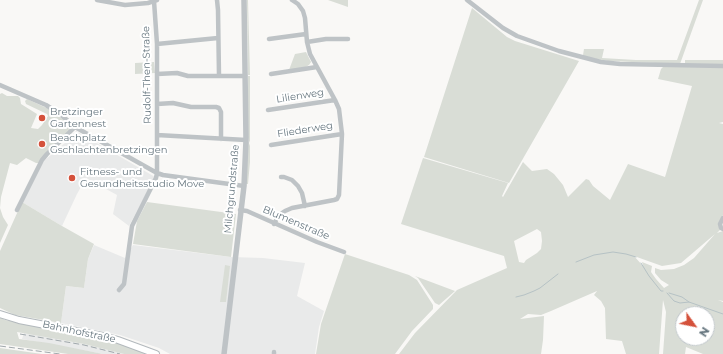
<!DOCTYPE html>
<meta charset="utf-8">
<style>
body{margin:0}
#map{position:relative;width:723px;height:354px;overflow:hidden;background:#f9f8f6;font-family:Montserrat,sans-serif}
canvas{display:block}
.north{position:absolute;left:675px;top:306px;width:40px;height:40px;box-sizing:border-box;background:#fff;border:1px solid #c2c8cc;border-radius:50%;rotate:123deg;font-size:11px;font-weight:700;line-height:16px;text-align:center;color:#66767f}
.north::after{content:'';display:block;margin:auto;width:14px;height:18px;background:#d4513b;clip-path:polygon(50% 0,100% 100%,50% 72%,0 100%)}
</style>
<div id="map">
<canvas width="723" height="354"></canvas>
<div class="north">N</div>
</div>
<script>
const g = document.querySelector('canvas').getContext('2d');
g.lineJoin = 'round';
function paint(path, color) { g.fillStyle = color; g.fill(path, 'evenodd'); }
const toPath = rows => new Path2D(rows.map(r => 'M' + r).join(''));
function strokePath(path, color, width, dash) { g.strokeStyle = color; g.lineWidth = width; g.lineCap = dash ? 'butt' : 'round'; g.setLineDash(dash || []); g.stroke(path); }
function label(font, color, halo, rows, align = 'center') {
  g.font = font + ' Montserrat,sans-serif'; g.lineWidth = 4; g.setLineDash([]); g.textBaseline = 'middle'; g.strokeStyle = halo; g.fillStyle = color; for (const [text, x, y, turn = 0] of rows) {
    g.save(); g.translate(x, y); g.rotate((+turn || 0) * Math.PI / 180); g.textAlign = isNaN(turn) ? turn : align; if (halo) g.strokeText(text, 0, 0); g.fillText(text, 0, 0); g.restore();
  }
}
const built = toPath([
 [76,131,155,177,129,226,113,214,117,195,86,178,77,194,62,226,22,202,36,173,45,160,66,142],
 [94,245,125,258,133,245,231,257,263,258,305,263,297,296,324,311,319,327,315,354,170,354,159,348,120,335,61,323,66,286,84,288,88,259],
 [24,333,84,344,124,354,103,354,22,339]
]);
const green = toPath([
 [247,0,248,0,250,75,248,75],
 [328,0,348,0,348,7],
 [699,0,703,0,680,64,608,61,585,57,583,55,584,49,604,49,602,58,636,60,677,60],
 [472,8,507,37,515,41,579,61,509,183,424,157],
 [306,52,311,62,309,65,304,68,289,70,295,54],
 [685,60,723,60,723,65,685,64],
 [154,62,155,73,135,74,135,63],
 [663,67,723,67,723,122,719,123,723,124,723,215,720,220,721,229,717,233,723,231,723,301,718,300,723,302,723,354,703,354,686,347,685,354,663,354,666,312,663,300,659,354,626,354,622,341,606,339,605,308,601,301,594,295,597,291,551,311,541,315,528,314,520,319,544,316,543,340,541,354,399,354,415,333,457,290,507,268,504,256,401,224,423,158,508,183,502,196,503,197,523,162,532,171,547,169,554,174,563,185,568,197,586,179,589,180,593,186,610,200,628,164,665,177,692,86,658,79,661,69],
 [537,229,541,232,542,241,541,249,537,253,526,260,524,263,519,262,514,241],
 [715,234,694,258,684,265,674,269,661,270,655,268,655,273,661,280,669,285,664,288,656,279,651,272,652,266,642,262,643,266,634,256,662,266,681,263],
 [683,314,707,314,707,338,683,338],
 [248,76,250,76,250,143,248,138],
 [2,93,7,96,18,96,20,98,21,104,37,114,31,128,38,129,42,125,48,116,47,114,26,104,25,101,27,99,51,110,55,117,57,115,72,126,71,130,39,163,36,163,26,158,17,165,10,163,1,197,0,208,3,217,8,225,0,243,0,94],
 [248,140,250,146,250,162,248,184,246,184],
 [22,202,62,226,94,244,88,259,84,288,66,286,61,323,15,315,0,308,0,251],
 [147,202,236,214,231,257,133,244,137,221],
 [345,254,409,275,417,280,433,305,433,309,412,331,395,354,316,354,321,324],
 [225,265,230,266,226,302,220,302],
 [415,276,455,291,439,305,435,303,418,278],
 [0,317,5,320,117,342,150,354,124,354,84,344,17,332,19,339,49,343,103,354,68,354,0,344],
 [0,348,42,354,0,354]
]);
const stream = toPath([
 [576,262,594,255,613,252,626,254,636,257],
 [641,263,649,276,661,291,663,291],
 [667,293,674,301,680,303,689,302,723,314],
 [669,293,682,297,689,302],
 [516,297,524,295,534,291,540,288,558,274]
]);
const minor = toPath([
 [97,0,125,5,148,3,157,0],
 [217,0,218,10,219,76],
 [467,0,503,28,517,36,559,51,601,62,620,64,723,66],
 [269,39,306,34],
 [307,42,326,39,348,39],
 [157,44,218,38],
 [157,74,177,73,188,76,245,76],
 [271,74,317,67],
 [0,85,46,105,60,114,75,127,157,173,163,175,244,186],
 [157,104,173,103,191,107,216,107,219,108,221,112,221,139],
 [268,110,335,100],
 [157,135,246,140],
 [271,145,342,134],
 [281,177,284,177,292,180,298,186,302,193,305,206],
 [17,210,42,160,47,154,75,127],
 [240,210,247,211,317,242,344,252],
 [723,218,720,224,721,228,723,229],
 [274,224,279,215,285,211,292,208,334,200,337,199,339,195,342,134,339,109,335,100,310,54,307,42,305,18,303,11,298,4,292,0],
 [119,290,124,284,132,226,156,178,157,173,157,44,154,1],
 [274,354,274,352]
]);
const tertiary = toPath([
 [224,354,244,186,246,140,244,0]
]);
const secondary = toPath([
 [0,314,19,320,108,337,118,340,156,354]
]);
const rail = toPath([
 [20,334,84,345,120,354],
 [0,346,60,354]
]);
const markers = [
 [42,118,4,"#d4513b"],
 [42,144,4,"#d4513b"],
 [72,178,4,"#d4513b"]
];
const streetNames = [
 ["Rudolf-Then-Straße",147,75,-91],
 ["Lilienweg",300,96,-9],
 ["Fliederweg",305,130,-9],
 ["Milchgrundstraße",232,189,-85],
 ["Blumenstraße",296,223,23],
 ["Bahnhofstraße",79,332,12]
];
const poiNames = [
 ["Bretzinger",50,112],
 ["Gartennest",50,124],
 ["Beachplatz",50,138],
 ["Gschlachtenbretzingen",50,150],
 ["Fitness- und",80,172],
 ["Gesundheitsstudio Move",80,184]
];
paint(built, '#e9eaea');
paint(green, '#d9ddd6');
strokePath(stream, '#b6c2c5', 1);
strokePath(secondary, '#b3b9bd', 8);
strokePath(minor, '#bec3c6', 4.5);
strokePath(tertiary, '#bec3c6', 5.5);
strokePath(secondary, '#fff', 6);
strokePath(rail, '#a0a8ac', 1, [6, 3]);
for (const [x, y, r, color] of markers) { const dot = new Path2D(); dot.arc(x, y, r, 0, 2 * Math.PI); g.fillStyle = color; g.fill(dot); strokePath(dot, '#fff', 1.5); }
label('10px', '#66767f', '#fff', streetNames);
label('10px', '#66767f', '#fff', poiNames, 'left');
</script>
